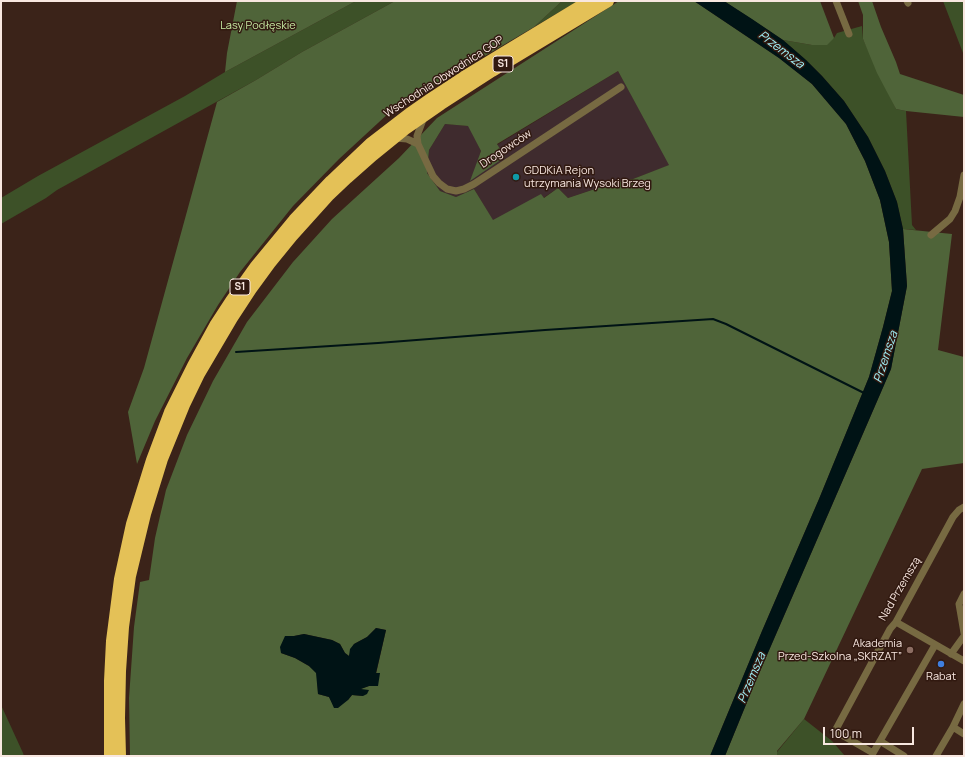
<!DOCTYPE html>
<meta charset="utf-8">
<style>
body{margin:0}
#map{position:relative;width:965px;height:757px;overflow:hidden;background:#3b2319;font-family:Manrope,sans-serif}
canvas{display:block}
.frame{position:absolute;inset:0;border:2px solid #f8e7e0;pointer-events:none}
.scale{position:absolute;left:823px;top:727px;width:91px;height:18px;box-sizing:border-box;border:2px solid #f8e7e0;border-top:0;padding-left:5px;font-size:12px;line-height:14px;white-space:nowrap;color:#f8e7e0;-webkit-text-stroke:3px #311910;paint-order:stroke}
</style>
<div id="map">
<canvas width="965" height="757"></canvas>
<div class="frame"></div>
<div class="scale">100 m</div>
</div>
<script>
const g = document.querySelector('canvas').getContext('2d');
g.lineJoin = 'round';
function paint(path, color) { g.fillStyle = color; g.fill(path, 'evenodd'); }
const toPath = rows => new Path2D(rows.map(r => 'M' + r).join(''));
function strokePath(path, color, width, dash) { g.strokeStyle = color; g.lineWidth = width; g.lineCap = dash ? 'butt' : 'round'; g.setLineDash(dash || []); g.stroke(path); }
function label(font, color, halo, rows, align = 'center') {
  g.font = font + ' Manrope,sans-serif'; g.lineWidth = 3; g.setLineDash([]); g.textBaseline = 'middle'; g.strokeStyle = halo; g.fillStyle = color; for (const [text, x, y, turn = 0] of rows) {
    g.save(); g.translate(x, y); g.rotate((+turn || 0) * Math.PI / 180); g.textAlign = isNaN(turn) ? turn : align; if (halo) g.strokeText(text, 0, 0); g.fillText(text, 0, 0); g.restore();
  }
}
const industrial = toPath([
 [618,71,670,165,633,179,613,183,568,198,558,188,543,198,541,195,493,221,474,189,456,197,440,191,427,173,429,150,445,124,469,126,481,151,471,180,497,145]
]);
const green = toPath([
 [356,1,395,1,302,52,256,80,57,190,46,198,1,224,1,198,38,176,185,96,225,72],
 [562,1,578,1,534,27],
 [943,1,964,1,964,61,963,53],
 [862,26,863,39,896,109,906,111,912,225,916,230,903,229,897,202,885,171,868,137,844,101,822,76,806,60,783,40,812,45,834,38,837,33],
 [1,705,23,753,24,756,1,756],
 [804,719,832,741,845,756,777,756,777,752]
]);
const forest = toPath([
 [237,1,356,1,225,72,227,53],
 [395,1,562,1,534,27,391,111,339,159,293,206,240,272,218,305,187,358,155,421,137,464,128,412,144,368,217,102,256,80,302,52],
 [619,1,694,1,779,58,812,84,846,124,865,161,880,200,889,242,892,291,883,327,869,377,819,499,762,631,710,756,130,756,129,698,134,627,140,582,149,580,155,538,166,490,187,435,213,381,247,322,293,262,332,219,399,158,437,118],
 [618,71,669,165,633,179,613,183,568,198,558,188,544,198,541,194,493,220,474,189,456,197,440,191,427,173,429,150,445,124,468,126,481,151,470,181,505,157,497,144],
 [376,628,386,630,376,674,380,673,369,686,360,689,363,696,352,695,348,700,332,702,329,697,318,694,317,673,309,666,295,658,281,653,294,636,304,634,332,640,340,644,345,653,349,656,354,644,367,637],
 [724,1,820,1,834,38,827,45,812,45,783,40],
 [858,1,872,1,881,27,896,62,900,74,964,95,964,117,906,111,896,109,877,73,863,39,863,15],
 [903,229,952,234,938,350,964,357,964,463,922,469,804,719,777,751,777,756,725,756,754,685,891,369,907,286]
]);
const water = toPath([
 [694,1,724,1,752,19,783,40,806,60,822,76,844,101,868,137,885,171,897,202,903,229,907,286,891,369,754,685,725,756,710,756,762,631,819,499,869,377,883,327,892,291,889,242,880,200,865,161,846,124,812,84,779,58],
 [376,628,386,630,376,673,380,673,378,686,369,686,361,689,369,690,367,694,363,696,352,695,348,700,338,708,334,708,329,697,318,694,316,673,309,666,295,658,281,653,280,647,285,636,294,636,304,634,332,640,340,644,345,653,349,656,350,649,354,644,367,637]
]);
const stream = toPath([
 [236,352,378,343,545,330,713,319,726,324,864,393]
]);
const minor = toPath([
 [836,1,849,34],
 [907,1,908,3],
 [424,117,417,136,418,144,433,176,439,183,447,189,456,191,464,189,474,184,621,87],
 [395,138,407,139,418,144],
 [931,235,950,219,955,211,960,197,964,175],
 [964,594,959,604,964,633],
 [896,622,964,661],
 [951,654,964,636],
 [964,704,953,727,964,734],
 [880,741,873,753,835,731,890,629,896,622,953,517,959,510,964,507],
 [904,756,880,741,935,645],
 [936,756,953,727]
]);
const motorway = toPath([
 [110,756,110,681,112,641,120,579,132,524,152,460,170,412,193,366,216,324,231,301,256,266,294,220,331,181,370,144,409,114,432,98,464,77,589,1],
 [120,756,119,718,120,671,123,627,130,576,145,514,162,459,184,405,199,374,232,318,251,289,270,263,292,236,328,196,347,178,373,155,405,129,441,104,492,71,608,1]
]);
const markers = [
 [516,177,4,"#0f9aa8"],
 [910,650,4,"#8d6e63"],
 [941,664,4,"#3f7fe0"]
];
const shields = [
 [503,64,20],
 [240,287,20]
];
const shieldNames = [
 ["S1",503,64],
 ["S1",240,287]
];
const parkNames = [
 ["Lasy Podłęskie",258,26]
];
const streetNames = [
 ["Wschodnia Obwodnica GOP",444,77,-33],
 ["Drogowców",506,149,-34],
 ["Nad Przemszą",900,589,-60]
];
const poiNames = [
 ["GDDKiA Rejon",524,171],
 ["utrzymania Wysoki Brzeg",524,184],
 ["Akademia",902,644,"right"],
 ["Przed-Szkolna „SKRZAT”",902,657,"right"],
 ["Rabat",941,677,"center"]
];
const waterNames = [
 ["Przemsza",781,50,37],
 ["Przemsza",886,357,-72],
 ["Przemsza",752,678,-67]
];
paint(industrial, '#3f2b2e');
paint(green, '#3d5128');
paint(forest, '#4f6439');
paint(water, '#001315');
strokePath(stream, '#001315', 2);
strokePath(minor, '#776a42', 7);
strokePath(motorway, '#e4c157', 12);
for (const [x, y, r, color] of markers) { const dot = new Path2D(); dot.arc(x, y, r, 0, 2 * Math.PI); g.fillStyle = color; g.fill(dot); strokePath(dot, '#311910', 1.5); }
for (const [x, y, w] of shields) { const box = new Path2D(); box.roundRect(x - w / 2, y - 8, w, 16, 3); g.fillStyle = '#311910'; g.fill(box); strokePath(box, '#f8e7e0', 1); }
label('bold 10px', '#f8e7e0', null, shieldNames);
label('11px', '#c7eaa3', '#311910', parkNames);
label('11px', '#f8e7e0', '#311910', streetNames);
label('11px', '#f8e7e0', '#311910', poiNames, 'left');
label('italic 12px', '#a0f2fa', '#311910', waterNames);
</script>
